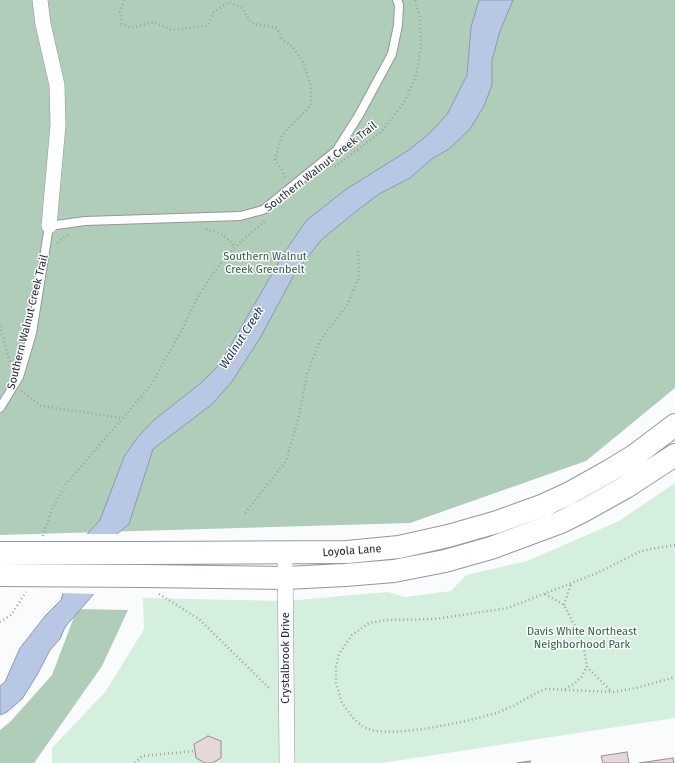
<!DOCTYPE html>
<style>
body{margin:0}
canvas{display:block;background:#fafbfd}
</style>
<canvas width="675" height="763"></canvas>
<script>
const g = document.querySelector('canvas').getContext('2d');
g.lineJoin = 'round';
function paint(path, color) { g.fillStyle = color; g.fill(path, 'evenodd'); }
const toPath = rows => new Path2D(rows.map(r => 'M' + r).join(''));
function strokePath(path, color, width, dash) { g.strokeStyle = color; g.lineWidth = width; g.lineCap = dash ? 'butt' : 'round'; g.setLineDash(dash || []); g.stroke(path); }
function label(font, color, halo, rows, align = 'center') {
  g.font = font + ' "Fira Sans",sans-serif'; g.lineWidth = 3; g.setLineDash([]); g.textBaseline = 'middle'; g.strokeStyle = halo; g.fillStyle = color; for (const [text, x, y, turn = 0] of rows) {
    g.save(); g.translate(x, y); g.rotate((+turn || 0) * Math.PI / 180); g.textAlign = isNaN(turn) ? turn : align; if (halo) g.strokeText(text, 0, 0); g.fillText(text, 0, 0); g.restore();
  }
}
const green = toPath([
 [675,483,675,718,382,763,52,763,52,748,106,691,144,629,143,598,286,601,388,592,405,597,451,591,466,575,527,561,619,521]
]);
const forest = toPath([
 [0,0,675,0,675,388,586,461,410,523,0,535],
 [77,609,128,610,102,666,34,763,0,763,0,730,10,722,52,675]
]);
const water = toPath([
 [479,0,513,0,500,31,492,60,492,85,484,106,470,129,449,149,433,158,410,178,379,194,354,213,321,240,294,275,260,338,231,383,211,405,153,449,129,524,109,541,96,559,93,595,65,627,60,639,50,650,37,675,22,699,7,712,0,715,0,686,5,682,20,648,45,616,61,600,78,544,100,520,124,457,137,438,154,420,202,382,220,364,284,253,306,221,345,190,409,150,430,133,448,113,467,75,471,27,479,0]
]);
const pier = toPath([
 [85,534,120,534,111,542,98,560,95,594,61,593,76,543]
]);
const building = toPath([
 [208,736,221,741,221,758,212,763,205,763,196,758,194,744,208,736],
 [627,752,629,763,603,763,601,756,627,752],
 [673,758,674,763,639,763,673,758],
 [530,761,530,763,517,763,530,761]
]);
const path = toPath([
 [124,0,120,12,122,24,131,28,153,22,172,30,207,26,214,12,229,2,242,8,251,23,277,28,282,39,293,47,303,62,311,86,311,105,282,135,275,159,282,170,285,179],
 [335,167,382,131,405,101,416,76,421,48,420,18,415,0],
 [206,229,220,233,229,240,235,247],
 [58,243,62,238,68,235],
 [0,326,9,359,12,364],
 [21,391,41,406,122,418],
 [245,513,286,461,300,412,307,373,321,339,347,305,359,277,358,251],
 [43,536,52,509,66,484,151,385,183,328,197,298,214,272,235,247,265,221],
 [675,545,656,548,641,551,597,573,508,608,435,619,387,620,369,623,352,635,339,654,336,667,336,683,342,703,353,718,363,727,375,731,392,732,424,729,462,722,497,713,513,706,538,692,546,689,613,692,636,688,675,677],
 [159,594,199,619,269,688],
 [545,594,564,605,580,636,584,649,587,667,612,692],
 [564,605,571,584],
 [0,622,11,615,26,592],
 [565,689,575,683,581,677,587,667],
 [135,763,142,756,195,751]
]);
const lane = toPath([
 [0,408,19,377,32,333,49,226,85,221,240,216,263,210,337,150,359,115,392,54,398,25,399,5,397,0]
]);
const street = toPath([
 [40,0,43,24,57,85,58,125,49,226],
 [285,553,287,763]
]);
const secondary = toPath([
 [145,553,347,552,399,547,448,536,497,522,544,505,568,494,611,470,634,456,675,425],
 [145,576,286,578,345,575,394,571,445,561,491,548,561,522,583,511,626,487,675,455]
]);
const secondaryBridge = toPath([
 [0,553,145,553],
 [0,575,145,576]
]);
const streetNames = [
 ["Southern Walnut Creek Trail",321,167,-38],
 ["Southern Walnut Creek Trail",28,322,-76],
 ["Loyola Lane",352,551,-4],
 ["Crystalbrook Drive",286,658,-90]
];
const parkNames = [
 ["Southern Walnut",265,257],
 ["Creek Greenbelt",265,270],
 ["Davis White Northeast",582,632],
 ["Neighborhood Park",582,645]
];
const waterNames = [
 ["Walnut Creek",242,338,-57]
];
paint(green, '#d4efde');
paint(forest, '#afcdb9');
paint(water, '#b8c8e4');
strokePath(water, '#8d99ad', 1);
paint(pier, '#fafbfd');
paint(building, '#e4d8db');
strokePath(building, '#988e91', 1);
strokePath(lane, '#9398a0', 10);
strokePath(street, '#9398a0', 16);
strokePath(secondary, '#9398a0', 24);
strokePath(path, '#a0a1a4', 2.5, [1, 3]);
strokePath(lane, '#fff', 8);
strokePath(street, '#fff', 15);
strokePath(secondary, '#fff', 22);
strokePath(secondaryBridge, '#9398a0', 24, []);
strokePath(secondaryBridge, '#fff', 22);
label('11px', '#292a2e', '#fafbfd', streetNames);
label('11px', '#306246', '#fafbfd', parkNames);
label('italic 12px', '#1e3258', '#fafbfd', waterNames);
</script>
